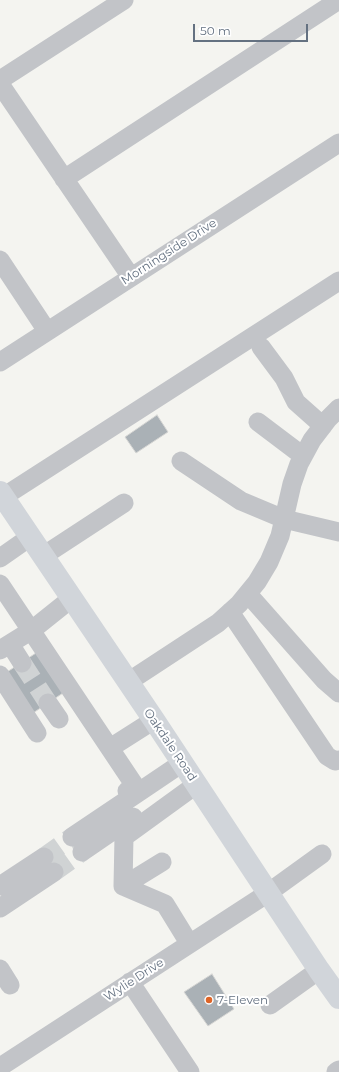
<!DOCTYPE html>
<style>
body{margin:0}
#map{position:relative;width:339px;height:1072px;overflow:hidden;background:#f4f4f0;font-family:Montserrat,sans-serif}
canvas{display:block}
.scale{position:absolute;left:193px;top:24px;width:115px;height:18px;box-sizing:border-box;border:2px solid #647181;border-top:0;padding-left:5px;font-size:12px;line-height:14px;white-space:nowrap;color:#647181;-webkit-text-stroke:3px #fff;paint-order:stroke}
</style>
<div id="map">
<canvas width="339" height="1072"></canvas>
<div class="scale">50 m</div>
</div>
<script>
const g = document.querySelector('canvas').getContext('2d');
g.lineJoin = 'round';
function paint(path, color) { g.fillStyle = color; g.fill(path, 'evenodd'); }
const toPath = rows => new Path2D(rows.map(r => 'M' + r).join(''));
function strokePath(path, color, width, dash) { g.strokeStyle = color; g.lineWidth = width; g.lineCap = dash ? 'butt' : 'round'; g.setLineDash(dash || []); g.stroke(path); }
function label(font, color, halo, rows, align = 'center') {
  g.font = font + ' Montserrat,sans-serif'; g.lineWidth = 4; g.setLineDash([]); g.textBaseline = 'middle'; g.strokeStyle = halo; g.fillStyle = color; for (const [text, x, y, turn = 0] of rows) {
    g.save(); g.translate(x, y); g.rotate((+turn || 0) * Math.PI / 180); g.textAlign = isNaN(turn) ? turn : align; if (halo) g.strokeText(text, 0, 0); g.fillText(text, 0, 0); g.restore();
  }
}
const building = toPath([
 [157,415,168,432,136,453,125,437,157,415],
 [36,653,63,693,30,715,4,674,36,653],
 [212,974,234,1009,208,1026,184,992,212,974]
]);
const minorTunnel = toPath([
 [22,663,48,703],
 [44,857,72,837],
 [54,872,82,852]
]);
const minor = toPath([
 [0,80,124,0],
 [0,84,131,277],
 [64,179,339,0],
 [0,260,47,331],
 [261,347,284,378,296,402,323,426],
 [0,362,339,143],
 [258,422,303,456],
 [181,461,241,501,284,519,339,532],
 [3,497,339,281],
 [43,556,124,503],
 [0,558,30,537],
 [0,584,139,792,72,837],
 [248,594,324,680,339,693],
 [230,612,327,756,335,761,339,760],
 [10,644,22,663],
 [0,650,32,630,72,598],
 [0,675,37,733],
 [128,682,218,623,239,604,257,582,269,562,280,536,292,484,299,464,312,440,328,419,339,408],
 [48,703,59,719],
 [110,748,154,720],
 [127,791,139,792,182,763],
 [82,852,133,817],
 [0,886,44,857],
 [123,886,162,862],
 [0,908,54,872],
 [189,943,165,904,123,886,124,837,197,784],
 [0,969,10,985],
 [130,982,190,1072],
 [270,1005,319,970],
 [0,1067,268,893,322,854],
 [336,1072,339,1070]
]);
const major = toPath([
 [0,492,154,720,319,970,339,998]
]);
const markers = [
 [209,1000,4,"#de6527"]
];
const streetNames = [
 ["Morningside Drive",169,252,-33],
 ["Oakdale Road",170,745,56],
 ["Wylie Drive",134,980,-33]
];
const poiNames = [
 ["7-Eleven",217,1000]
];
paint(building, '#aab1b6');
strokePath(building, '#d5d5d3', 1);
strokePath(minorTunnel, '#d0d3d4', 19, [19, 10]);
strokePath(minor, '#c2c4c8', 19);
strokePath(major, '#d1d5da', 22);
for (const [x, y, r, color] of markers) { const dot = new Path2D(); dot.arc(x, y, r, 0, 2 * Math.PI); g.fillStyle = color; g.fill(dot); strokePath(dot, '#fff', 1.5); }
label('12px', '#647181', '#fff', streetNames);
label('12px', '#647181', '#fff', poiNames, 'left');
</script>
